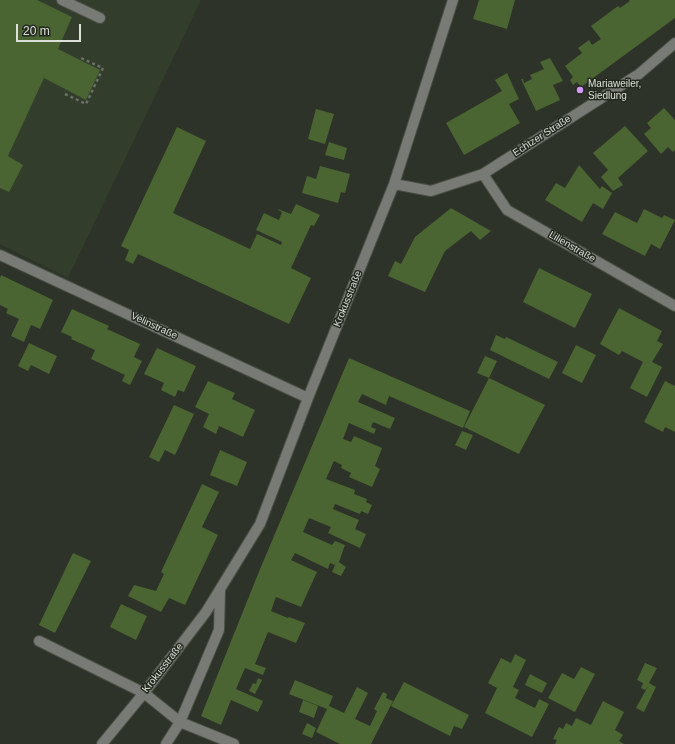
<!DOCTYPE html>
<meta charset="utf-8">
<style>
body{margin:0}
#map{position:relative;width:675px;height:744px;overflow:hidden;background:#2d3328;font-family:Arial,sans-serif}
canvas{display:block}
.scale{position:absolute;left:16px;top:24px;width:65px;height:18px;box-sizing:border-box;border:2px solid #dce0d9;border-top:0;padding-left:5px;font-size:12px;line-height:14px;white-space:nowrap;color:#dce0d9;-webkit-text-stroke:3px #23291e;paint-order:stroke}
</style>
<div id="map">
<canvas width="675" height="744"></canvas>
<div class="scale">20 m</div>
</div>
<script>
const g = document.querySelector('canvas').getContext('2d');
g.lineJoin = 'round';
function paint(path, color) { g.fillStyle = color; g.fill(path, 'evenodd'); }
const toPath = rows => new Path2D(rows.map(r => 'M' + r).join(''));
function strokePath(path, color, width, dash) { g.strokeStyle = color; g.lineWidth = width; g.lineCap = dash ? 'butt' : 'round'; g.setLineDash(dash || []); g.stroke(path); }
function label(font, color, halo, rows, align = 'center') {
  g.font = font + ' Arial,sans-serif'; g.lineWidth = 3; g.setLineDash([]); g.textBaseline = 'middle'; g.strokeStyle = halo; g.fillStyle = color; for (const [text, x, y, turn = 0] of rows) {
    g.save(); g.translate(x, y); g.rotate((+turn || 0) * Math.PI / 180); g.textAlign = isNaN(turn) ? turn : align; if (halo) g.strokeText(text, 0, 0); g.fillText(text, 0, 0); g.restore();
  }
}
const built = toPath([
 [0,0,201,0,68,278,0,244]
]);
const building = toPath([
 [0,0,37,0,72,17,58,49,100,70,86,100,44,78,8,156,23,165,9,192,0,188],
 [479,0,515,0,507,29,473,19],
 [629,0,675,0,675,18,581,87,577,82,573,85,570,80,573,77,565,66,582,53,578,48,589,40,592,45,601,39,591,26,618,6,620,8,630,1],
 [550,58,563,81,553,85,560,100,536,111,521,79,523,79,524,83,532,79,530,75,544,69,540,62],
 [507,73,519,99,509,104,520,123,464,155,446,123,502,91,495,80],
 [664,108,675,120,675,150,673,152,668,147,661,154,644,134,651,128,647,123],
 [316,109,334,114,325,144,308,139],
 [625,126,648,151,618,178,623,185,613,191,601,177,608,170,593,153],
 [177,127,206,141,173,213,250,249,257,234,281,245,282,242,256,230,264,213,279,220,282,212,278,210,278,209,291,214,296,204,320,215,314,226,311,225,291,268,311,278,289,324,138,254,133,264,125,260,129,250,121,246],
 [329,142,347,148,344,160,325,155],
 [579,165,600,189,602,186,612,193,603,209,593,203,582,222,545,200,556,183,565,188],
 [320,166,350,174,345,193,341,192,338,203,302,193,307,176,316,179],
 [451,208,491,231,480,240,471,231,445,251,425,292,388,276,395,261,401,264,415,237],
 [644,209,662,218,664,215,675,220,660,249,651,244,645,256,602,234,615,212,637,223],
 [539,268,592,294,575,328,523,302],
 [1,275,53,300,40,329,31,325,24,342,11,336,19,319,6,313,8,309,0,305,0,278],
 [619,308,662,331,657,341,663,344,652,362,662,367,647,397,630,388,643,362,622,351,619,355,600,344],
 [72,309,109,326,107,329,140,344,134,357,142,361,130,385,122,381,125,375,91,359,95,350,71,339,72,337,61,332],
 [496,335,505,339,506,337,558,362,549,379,490,350],
 [29,343,57,356,49,374,31,365,28,371,18,366],
 [576,345,596,355,582,383,562,373],
 [157,348,196,366,184,392,178,390,175,397,161,390,164,383,144,374],
 [485,356,497,361,489,378,477,373],
 [349,358,470,411,463,428,389,396,386,405,362,394,358,402,395,418,390,429,373,422,371,427,376,429,374,434,349,423,343,439,351,442,354,436,382,448,375,466,380,469,372,487,349,477,351,473,341,468,342,465,334,461,326,479,355,490,354,494,367,499,366,502,372,505,368,514,361,511,360,514,335,504,333,509,359,520,355,529,366,534,360,548,328,533,331,527,309,518,303,532,332,545,335,541,345,545,339,562,346,567,341,576,332,572,335,565,330,563,328,569,295,553,291,560,317,572,301,607,276,597,271,611,288,618,289,617,305,623,296,643,268,632,255,664,266,668,263,675,245,668,236,689,263,701,258,712,231,700,221,725,201,716,258,574],
 [489,378,545,405,519,454,464,427],
 [208,381,235,393,232,399,255,410,243,437,219,426,216,434,203,427,209,414,195,407],
 [665,381,675,386,675,432,665,427,663,432,644,422],
 [174,405,194,414,175,455,165,450,159,462,149,457],
 [462,431,473,435,466,450,455,445],
 [220,450,247,462,237,486,210,475],
 [202,484,219,492,202,527,218,535,185,605,169,598,161,612,128,596,134,585,156,591,164,574,161,572],
 [73,553,91,561,55,633,39,625],
 [121,604,147,616,136,640,110,627],
 [515,654,526,660,513,687,519,690,515,698,535,708,539,699,549,704,532,737,485,713,497,688,488,683,501,658,511,663],
 [645,663,657,668,649,683,656,687,644,712,636,708,648,686,645,690,641,688,643,683,637,680],
 [581,667,595,674,575,712,548,698,562,673,574,679],
 [530,674,547,683,542,693,525,685],
 [258,678,262,680,255,694,249,691,253,683,256,684],
 [295,680,333,696,329,706,344,713,357,687,368,693,355,719,370,726,377,711,374,709,383,692,387,694,386,698,393,701,371,744,340,744,316,732,327,709,289,694],
 [404,682,469,715,462,729,454,726,450,736,391,706],
 [303,700,318,706,314,718,299,712],
 [603,701,624,712,615,730,623,735,619,741,624,744,555,744,557,740,553,739,559,727,563,729,566,723,572,726,576,718,591,725],
 [307,723,316,728,312,738,302,734]
]);
const path = toPath([
 [65,94,86,104,103,68,81,58]
]);
const minor = toPath([
 [62,0,100,18],
 [483,174,507,210,675,306],
 [394,184,431,191,483,174,639,74,675,43],
 [0,255,308,398],
 [39,641,144,693,180,722,234,744],
 [102,744,144,693,206,612,260,524,308,398,394,184,453,0],
 [166,744,180,722,219,630,220,591]
]);
const markers = [
 [580,90,4,"#d69bfa"]
];
const poiNames = [
 ["Mariaweiler,",588,84],
 ["Siedlung",588,96]
];
const streetNames = [
 ["Echtzer Straße",542,136,-33],
 ["Lilienstraße",572,247,30],
 ["Krokusstraße",348,299,-68],
 ["Velinstraße",154,326,25],
 ["Krokusstraße",163,668,-52]
];
paint(built, '#333d2c');
paint(building, '#4a6432');
strokePath(minor, '#494f44', 12);
strokePath(path, '#6b7067', 2.5, [3, 3]);
strokePath(minor, '#777a75', 10);
for (const [x, y, r, color] of markers) { const dot = new Path2D(); dot.arc(x, y, r, 0, 2 * Math.PI); g.fillStyle = color; g.fill(dot); strokePath(dot, '#23291e', 1.5); }
label('10px', '#dce0d9', '#23291e', poiNames, 'left');
label('10px', '#dce0d9', '#23291e', streetNames);
</script>
